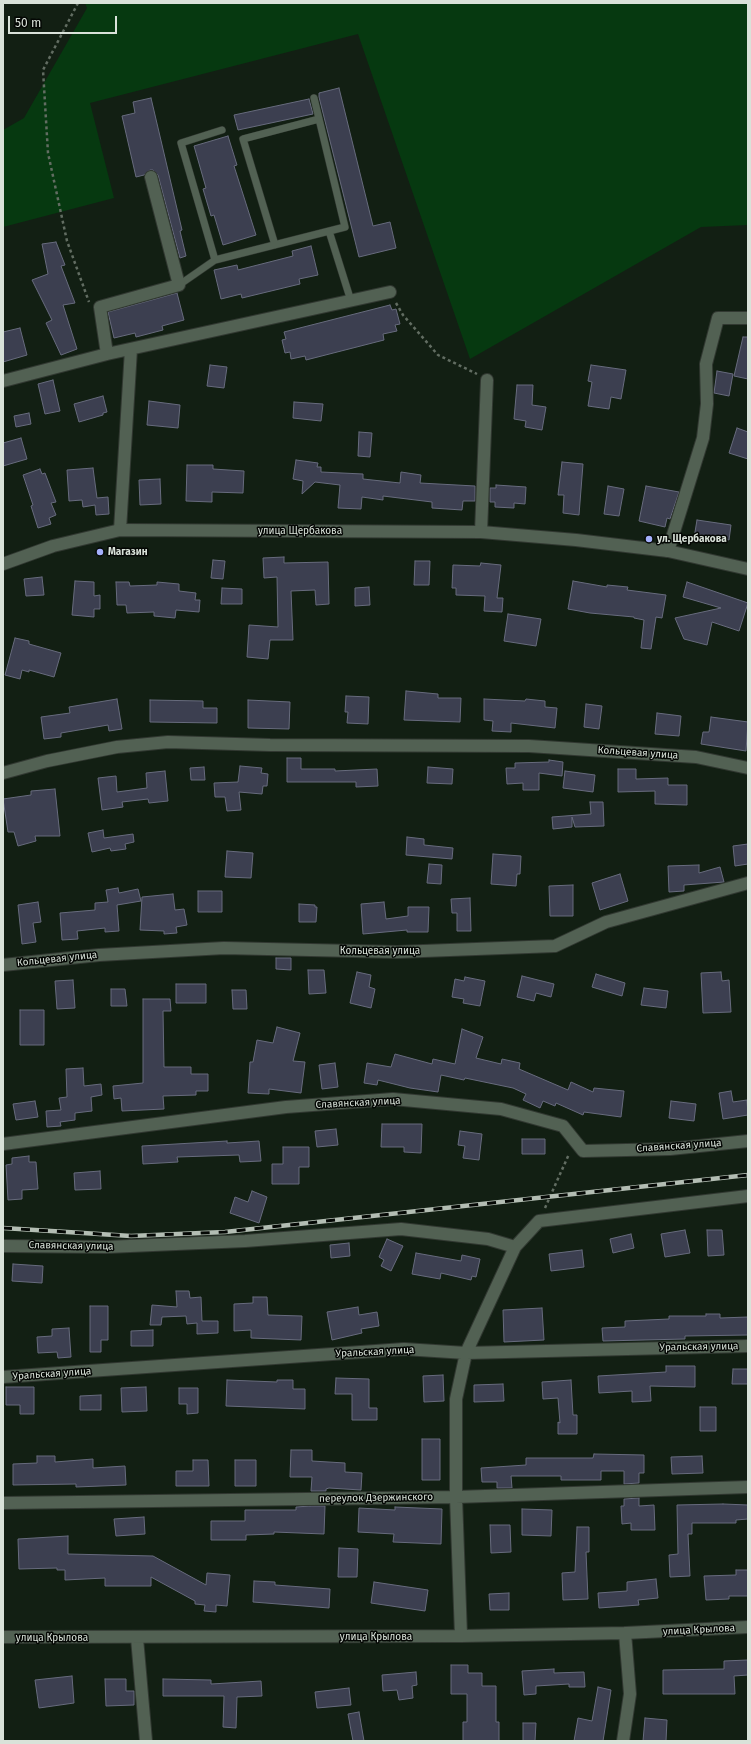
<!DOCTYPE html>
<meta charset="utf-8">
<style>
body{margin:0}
#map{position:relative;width:751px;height:1744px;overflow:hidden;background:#121f13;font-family:"Fira Sans",sans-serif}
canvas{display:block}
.frame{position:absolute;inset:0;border:4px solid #d9e2d9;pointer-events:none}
.scale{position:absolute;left:8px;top:16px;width:109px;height:18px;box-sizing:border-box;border:2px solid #d9e2d9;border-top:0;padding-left:5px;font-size:12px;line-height:14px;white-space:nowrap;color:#d9e2d9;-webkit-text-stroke:3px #040704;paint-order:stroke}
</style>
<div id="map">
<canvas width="751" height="1744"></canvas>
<div class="frame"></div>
<div class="scale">50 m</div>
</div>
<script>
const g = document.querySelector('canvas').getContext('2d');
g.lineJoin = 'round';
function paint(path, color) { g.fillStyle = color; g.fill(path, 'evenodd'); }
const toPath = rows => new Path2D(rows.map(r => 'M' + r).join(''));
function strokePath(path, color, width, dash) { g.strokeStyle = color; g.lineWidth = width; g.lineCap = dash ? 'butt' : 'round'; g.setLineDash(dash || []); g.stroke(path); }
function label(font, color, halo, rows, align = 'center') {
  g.font = font + ' "Fira Sans",sans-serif'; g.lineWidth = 3; g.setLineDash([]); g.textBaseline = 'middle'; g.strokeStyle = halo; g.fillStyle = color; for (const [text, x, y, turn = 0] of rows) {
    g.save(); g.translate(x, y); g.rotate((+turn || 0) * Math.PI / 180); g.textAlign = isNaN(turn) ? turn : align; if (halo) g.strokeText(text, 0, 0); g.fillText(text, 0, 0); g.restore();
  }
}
const green = toPath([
 [85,3,748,3,748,225,701,227,470,359,358,34,90,103,114,198,3,227,3,130,24,118,87,8]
]);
const building = toPath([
 [339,88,373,226,390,222,396,248,359,257,319,97,319,93,339,88],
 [151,98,182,230,180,231,186,256,180,258,158,175,153,170,150,170,144,175,136,177,122,116,135,113,133,102,151,98],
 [309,99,313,114,238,130,234,115,309,99],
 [228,136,237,165,234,166,256,235,223,245,214,215,211,216,203,189,206,188,194,146,228,136],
 [56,242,65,265,61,266,75,303,63,305,77,349,61,355,46,323,52,320,32,280,48,274,42,244,56,242],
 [311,246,318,275,299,279,300,284,242,298,241,294,221,299,214,270,237,265,238,270,293,256,292,251,311,246],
 [177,293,184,320,162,326,163,330,136,337,135,333,114,338,108,312,177,293],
 [390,305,392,310,396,309,400,324,395,325,397,331,383,334,384,340,306,360,305,356,291,359,290,352,285,353,282,340,286,339,284,332,390,305],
 [20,328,27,355,3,362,3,332,20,328],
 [743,337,748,337,748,379,734,376,743,337],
 [210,365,227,367,224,388,207,386,210,365],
 [591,365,626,370,621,399,611,397,609,409,588,406,592,382,588,381,591,365],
 [717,371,733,374,729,396,714,393,717,371],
 [53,380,60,411,45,414,38,384,53,380],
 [517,385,533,385,532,405,546,407,542,430,525,427,526,421,514,419,517,385],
 [103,396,107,412,103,413,103,415,79,422,74,404,103,396],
 [149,401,180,405,178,428,147,425,149,401],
 [294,402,323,404,321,421,293,418,294,402],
 [29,413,31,424,16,427,14,416,29,413],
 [737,428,748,432,748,459,729,453,737,428],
 [359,432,372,433,370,457,358,456,359,432],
 [21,438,27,459,3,466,3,443,21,438],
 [296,460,318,463,317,467,321,467,321,472,363,474,363,479,400,483,401,472,421,475,420,483,475,486,475,501,463,501,462,510,432,508,432,502,383,496,383,500,362,497,361,509,338,508,340,485,315,482,302,494,303,481,293,479,296,460],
 [562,462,583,464,579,515,563,513,564,495,558,495,562,462],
 [187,465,213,465,213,469,244,471,243,493,212,492,212,502,186,501,187,465],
 [93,468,97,498,108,497,109,514,96,515,95,505,83,507,82,500,69,501,67,470,93,468],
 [40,469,42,474,45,473,56,502,51,503,56,515,49,518,51,524,38,528,31,506,33,505,23,475,40,469],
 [160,479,161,504,140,505,139,480,160,479],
 [496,485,526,487,525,504,514,503,514,508,495,507,495,502,490,502,490,488,496,488,496,485],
 [608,486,624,489,619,516,604,514,608,486],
 [646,486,679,492,670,519,667,518,665,527,639,521,646,486],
 [697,520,731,525,729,540,720,538,719,541,694,538,697,520],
 [284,557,284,563,328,562,329,604,316,605,315,590,291,591,293,640,270,640,268,659,247,657,249,625,278,627,277,577,264,578,263,558,284,557],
 [213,560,225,561,223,579,211,578,213,560],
 [415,561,430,561,429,585,414,585,415,561],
 [481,563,501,565,497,598,503,598,502,612,484,611,485,596,456,595,456,588,452,588,453,565,480,566,481,563],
 [42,577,44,595,26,596,24,579,42,577],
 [75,581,94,582,94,596,100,595,100,609,94,609,94,617,72,615,75,581],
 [573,581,607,587,607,585,628,587,627,590,666,595,662,618,656,617,651,649,641,648,644,620,634,618,634,617,590,613,568,609,573,581],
 [116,582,129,582,130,586,157,585,157,582,179,584,179,591,196,593,195,600,200,600,199,612,176,610,175,618,154,616,154,612,127,613,126,605,117,605,116,582],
 [687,582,748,603,739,631,712,622,707,645,684,639,675,618,721,608,683,597,687,582],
 [369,587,370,605,355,606,355,588,369,587],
 [222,588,242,589,242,604,221,604,222,588],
 [508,614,541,619,536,646,504,641,508,614],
 [15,638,29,641,29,644,61,653,54,677,29,670,29,672,22,670,20,679,5,675,15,638],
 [406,691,438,694,438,698,461,698,460,722,404,720,406,691],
 [346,696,369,697,368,724,347,723,348,712,345,712,346,696],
 [117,699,122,729,109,731,108,725,61,733,61,737,44,739,41,717,70,713,69,707,117,699],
 [484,699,525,701,526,699,545,701,545,707,557,708,555,728,511,723,511,732,492,731,493,721,484,720,484,699],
 [150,700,203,701,203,708,217,708,217,723,150,722,150,700],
 [248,700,290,702,289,729,248,728,248,700],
 [586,704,602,706,599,729,584,727,586,704],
 [657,713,681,716,679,736,655,734,657,713],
 [711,717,748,722,746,751,701,744,703,732,709,732,711,717],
 [287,758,301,758,301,769,335,769,335,771,377,769,378,786,356,787,356,782,287,782,287,758],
 [549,760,563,762,562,776,539,773,539,790,523,790,523,783,507,784,506,768,515,768,515,763,549,762,549,760],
 [240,766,262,768,261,773,268,774,267,786,263,786,262,794,239,792,241,810,227,811,225,797,215,797,214,783,238,782,240,766],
 [204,767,205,780,191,780,190,768,204,767],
 [428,767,453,769,452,784,427,783,428,767],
 [618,769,636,769,636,779,668,778,668,785,687,785,687,805,655,804,655,791,618,792,618,769],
 [165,771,168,801,149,803,148,799,122,802,123,807,102,810,98,778,116,776,117,792,147,788,146,773,165,771],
 [565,771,595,775,593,792,563,788,565,771],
 [55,789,60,836,35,836,36,841,18,846,14,832,8,832,3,799,31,795,31,791,55,789],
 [590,802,603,802,604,826,575,827,572,817,572,827,553,829,552,817,591,814,590,802],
 [103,830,104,838,133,834,134,842,125,844,126,849,111,851,110,848,92,852,88,833,103,830],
 [407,837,424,839,424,845,453,848,452,859,406,855,407,837],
 [748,844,748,864,735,866,733,846,748,844],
 [227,851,253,853,251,878,225,877,227,851],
 [493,854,521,856,520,874,517,874,516,886,491,884,493,854],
 [429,864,442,865,441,884,427,883,429,864],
 [699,865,699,873,720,867,724,882,684,885,684,891,669,892,668,866,699,865],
 [620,874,628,901,600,910,592,883,620,874],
 [573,885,573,916,550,916,549,886,573,885],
 [118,888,119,893,138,889,141,901,117,905,119,931,105,932,105,928,77,931,78,939,62,940,60,913,95,910,95,903,108,902,106,890,118,888],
 [198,891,222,891,222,912,198,912,198,891],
 [173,894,175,910,184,909,187,925,176,927,177,933,164,934,164,931,140,930,142,897,173,894],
 [470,898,471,931,457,931,457,913,452,913,451,899,470,898],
 [38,902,41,922,33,923,36,942,22,944,18,905,38,902],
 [384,902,386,919,408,916,408,907,429,907,428,932,407,932,407,930,363,934,361,904,384,902],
 [299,904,315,905,315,907,317,907,316,922,299,922,299,904],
 [276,958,291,958,291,970,276,969,276,958],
 [308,970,324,970,326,993,309,994,308,970],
 [357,972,371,975,369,987,375,989,371,1008,350,1003,357,972],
 [721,972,722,981,729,980,731,1012,703,1013,701,973,721,972],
 [596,974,625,983,622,996,592,987,596,974],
 [522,976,554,984,551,997,536,993,534,1001,517,997,522,976],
 [465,977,485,981,480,1006,463,1003,464,999,452,997,455,979,464,981,465,977],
 [73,980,75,1008,57,1009,55,981,73,980],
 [176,984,206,984,206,1003,176,1003,176,984],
 [644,988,668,991,666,1008,641,1005,644,988],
 [111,989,125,989,127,1006,111,1006,111,989],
 [232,990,246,990,247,1009,233,1009,232,990],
 [143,999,170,999,171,1011,163,1011,164,1067,191,1067,191,1074,208,1074,208,1091,196,1091,196,1095,163,1096,164,1109,122,1111,121,1098,114,1099,113,1086,143,1083,143,999],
 [20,1010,44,1010,44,1045,20,1045,20,1010],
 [277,1027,300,1033,293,1061,305,1062,301,1093,269,1089,269,1094,248,1093,250,1062,253,1062,257,1040,273,1043,277,1027],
 [462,1029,483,1037,476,1058,501,1064,502,1059,520,1063,519,1069,568,1090,571,1082,593,1092,594,1088,624,1091,621,1117,584,1112,583,1115,556,1103,555,1106,543,1101,540,1108,523,1100,526,1094,513,1088,465,1078,464,1080,441,1075,438,1092,410,1088,378,1080,377,1085,364,1083,367,1063,391,1067,395,1054,432,1064,433,1059,455,1064,462,1029],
 [335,1063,338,1087,322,1089,319,1065,335,1063],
 [83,1068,84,1086,101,1084,102,1095,91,1097,92,1111,75,1113,75,1120,60,1122,61,1126,47,1127,46,1111,61,1110,59,1098,67,1097,66,1069,83,1068],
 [731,1091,733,1102,747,1100,748,1115,723,1119,719,1093,731,1091],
 [35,1101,38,1117,16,1120,13,1104,35,1101],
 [671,1101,696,1104,694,1121,669,1118,671,1101],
 [382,1124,422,1124,421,1153,404,1152,404,1147,381,1147,382,1124],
 [336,1129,338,1145,317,1147,315,1131,336,1129],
 [460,1131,482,1134,479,1160,463,1158,465,1146,458,1145,460,1131],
 [522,1139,545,1139,545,1154,522,1154,522,1139],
 [227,1141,227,1143,259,1141,261,1161,240,1162,239,1155,177,1157,178,1162,143,1164,142,1146,227,1141],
 [283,1147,309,1147,309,1167,299,1167,299,1184,272,1184,272,1164,283,1164,283,1147],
 [29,1156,29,1162,36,1162,38,1189,22,1190,22,1199,8,1200,6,1165,12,1164,12,1158,29,1156],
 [100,1171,101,1189,75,1190,74,1173,100,1171],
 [252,1191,267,1197,259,1223,230,1213,235,1197,248,1202,252,1191],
 [685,1230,690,1253,665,1257,661,1234,685,1230],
 [707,1230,722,1230,724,1255,708,1256,707,1230],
 [631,1234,634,1248,613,1253,610,1239,631,1234],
 [387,1239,403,1246,391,1271,381,1266,384,1260,379,1257,387,1239],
 [349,1243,350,1256,331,1258,330,1245,349,1243],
 [582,1250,584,1267,551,1271,549,1254,582,1250],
 [416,1253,461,1261,462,1255,480,1259,476,1277,472,1276,471,1280,441,1273,440,1279,412,1274,416,1253],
 [13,1264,43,1266,42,1283,12,1281,13,1264],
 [176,1291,189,1291,190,1298,201,1297,202,1321,218,1321,218,1333,197,1334,197,1323,187,1324,186,1316,162,1317,161,1325,150,1325,152,1305,177,1307,176,1291],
 [253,1297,267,1297,268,1315,302,1316,301,1340,251,1338,251,1330,234,1331,234,1304,253,1303,253,1297],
 [90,1306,108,1306,108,1340,101,1340,101,1352,90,1352,90,1306],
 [358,1307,359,1315,377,1312,379,1326,361,1329,362,1333,332,1340,327,1312,358,1307],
 [542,1308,544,1340,504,1342,503,1310,542,1308],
 [706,1314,720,1314,720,1318,748,1317,748,1335,685,1336,685,1339,603,1341,602,1328,625,1327,625,1321,669,1319,669,1316,706,1316,706,1314],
 [69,1328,71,1357,58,1358,57,1352,38,1353,37,1337,52,1336,52,1329,69,1328],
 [153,1330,153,1346,131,1346,131,1331,153,1330],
 [666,1366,695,1366,695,1387,650,1386,651,1401,632,1402,632,1391,599,1393,598,1376,666,1372,666,1366],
 [733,1369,748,1369,748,1384,732,1384,733,1369],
 [443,1375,444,1401,424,1402,423,1376,443,1375],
 [336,1378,369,1379,369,1408,377,1408,377,1420,352,1420,352,1394,335,1394,336,1378],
 [227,1380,277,1382,277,1380,293,1380,293,1389,305,1389,305,1409,226,1406,227,1380],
 [571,1380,573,1415,577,1415,577,1434,558,1434,558,1422,560,1423,558,1398,543,1399,542,1382,571,1380],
 [503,1384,504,1401,474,1402,474,1385,503,1384],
 [6,1387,34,1387,34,1414,20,1414,20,1405,6,1405,6,1387],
 [146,1387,147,1411,122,1412,121,1388,146,1387],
 [179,1388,198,1388,198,1413,187,1414,187,1404,179,1404,179,1388],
 [101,1395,101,1410,80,1410,80,1396,101,1395],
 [700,1407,716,1407,716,1431,700,1431,700,1407],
 [422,1439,440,1439,440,1480,422,1480,422,1439],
 [291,1450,312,1450,312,1461,345,1463,345,1472,362,1473,361,1490,329,1488,326,1489,326,1491,311,1491,312,1477,290,1477,291,1450],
 [594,1454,644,1455,644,1473,639,1473,639,1483,624,1484,624,1471,601,1471,601,1480,561,1480,561,1476,511,1476,512,1488,497,1488,497,1482,482,1482,481,1468,526,1465,526,1458,593,1458,594,1454],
 [37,1456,55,1456,55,1462,93,1459,93,1468,125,1466,126,1485,76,1487,76,1484,13,1485,13,1464,37,1463,37,1456],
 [702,1456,703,1473,672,1474,671,1457,702,1456],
 [193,1460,208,1460,209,1486,176,1486,176,1471,193,1471,193,1460],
 [235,1460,256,1460,256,1486,235,1486,235,1460],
 [639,1498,639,1506,654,1505,655,1530,631,1530,631,1523,622,1524,621,1506,624,1506,624,1499,639,1498],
 [723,1504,748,1505,748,1519,736,1520,736,1523,692,1523,692,1534,688,1534,690,1576,670,1577,669,1555,678,1554,677,1505,723,1504],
 [310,1506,325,1506,324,1534,274,1532,274,1534,246,1535,246,1540,211,1540,211,1521,245,1521,245,1510,296,1510,296,1507,310,1506],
 [395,1507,442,1509,441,1544,393,1542,394,1534,358,1532,359,1508,395,1510,395,1507],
 [522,1509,552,1510,551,1536,522,1535,522,1509],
 [144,1517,145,1534,116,1536,114,1519,144,1517],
 [490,1525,510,1525,511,1552,491,1553,490,1525],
 [577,1527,589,1527,589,1552,586,1552,588,1599,563,1600,562,1573,575,1572,577,1527],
 [68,1536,68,1554,153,1556,206,1585,207,1573,230,1575,227,1606,216,1605,216,1612,204,1611,205,1605,195,1604,195,1601,151,1577,151,1586,105,1586,105,1578,65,1580,65,1570,57,1570,57,1568,19,1569,18,1539,68,1536],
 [339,1548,358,1549,357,1577,338,1577,339,1548],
 [736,1570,748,1570,748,1596,729,1596,729,1599,706,1600,704,1576,736,1575,736,1570],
 [656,1579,658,1598,638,1600,639,1605,599,1608,598,1593,627,1591,627,1582,656,1579],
 [254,1581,275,1582,275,1585,330,1589,329,1608,253,1602,254,1581],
 [374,1582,428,1590,425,1611,371,1603,374,1582],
 [509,1593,509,1610,490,1610,489,1594,509,1593],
 [748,1660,748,1675,734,1676,735,1694,663,1694,663,1670,724,1669,724,1661,748,1660],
 [451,1665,468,1665,468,1673,482,1673,482,1686,496,1686,496,1722,499,1722,499,1741,463,1741,463,1722,467,1722,467,1694,451,1694,451,1665],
 [554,1669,554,1673,584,1672,585,1687,569,1687,569,1684,536,1686,536,1694,524,1695,522,1671,554,1669],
 [416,1672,417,1685,412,1686,413,1698,399,1700,397,1690,383,1691,382,1675,416,1672],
 [72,1676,74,1703,39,1708,35,1680,72,1676],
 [105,1679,126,1679,126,1691,134,1691,134,1705,106,1706,105,1679],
 [163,1679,211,1680,211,1684,261,1681,262,1696,237,1697,236,1728,223,1727,224,1696,163,1696,163,1679],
 [598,1687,611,1690,603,1741,574,1741,578,1718,592,1721,598,1687],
 [349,1688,351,1705,317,1708,315,1692,349,1688],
 [359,1712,364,1741,353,1741,348,1714,359,1712],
 [645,1718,667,1720,666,1741,643,1741,645,1718],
 [523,1723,536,1723,535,1741,523,1741,523,1723]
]);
const path = toPath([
 [78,3,43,70,48,153,67,241,89,302],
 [396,303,403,315,438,355,477,374],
 [545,1208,569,1154]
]);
const service = toPath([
 [329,231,351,301],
 [275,245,243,139,319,119],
 [215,260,181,143,222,130],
 [179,285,215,260,345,227,314,98]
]);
const minor = toPath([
 [107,354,100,307,179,285,151,177],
 [3,381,107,354,390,292],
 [120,530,131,349],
 [481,532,487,380],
 [668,551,703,438,707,404,706,364,718,318,748,318],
 [3,773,47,761,117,747,168,742,270,745,529,746,696,757,748,768],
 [3,965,99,955,224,948,397,952,555,946,606,922,748,883],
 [3,1144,286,1107,393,1099,501,1109,563,1126,583,1151,670,1149,748,1141],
 [3,1246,107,1247,245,1241,401,1229,488,1239,515,1247,539,1221,748,1196],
 [3,1377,404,1349,466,1353,748,1346],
 [3,1503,456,1497,748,1487],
 [461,1636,456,1497,456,1399,466,1353,515,1247],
 [3,1637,461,1636,625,1633,748,1627],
 [137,1638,146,1741],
 [623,1741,630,1694,625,1633]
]);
const tertiary = toPath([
 [3,564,53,546,120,530,481,532,576,540,668,551,748,569]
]);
const rail = toPath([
 [3,1228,131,1236,225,1232,748,1175]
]);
const markers = [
 [649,539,4,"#a5b1fc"],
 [100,552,4,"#a5b1fc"]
];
const streetNames = [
 ["улица Щербакова",300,531],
 ["Кольцевая улица",638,753,4],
 ["Кольцевая улица",380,951],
 ["Кольцевая улица",57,959,-6],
 ["Славянская улица",358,1103,-3],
 ["Славянская улица",679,1146,-4],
 ["Славянская улица",71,1246,1],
 ["Уральская улица",699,1347,-1],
 ["Уральская улица",375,1352,-3],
 ["Уральская улица",52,1374,-4],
 ["переулок Дзержинского",376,1498,-1],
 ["улица Крылова",699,1630,-3],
 ["улица Крылова",376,1637],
 ["улица Крылова",52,1638]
];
const poiNames = [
 ["ул. Щербакова",657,539],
 ["Магазин",108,552]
];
paint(green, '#063910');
paint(building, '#3c3f50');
strokePath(building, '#676b7d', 1);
strokePath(service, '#313831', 8);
strokePath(minor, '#313831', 14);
strokePath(tertiary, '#313831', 14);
strokePath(path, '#626d62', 2.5, [3, 3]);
strokePath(service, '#526153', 7);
strokePath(minor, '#526153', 12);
strokePath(tertiary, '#526153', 12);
strokePath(rail, '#b3bdb3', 4.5);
strokePath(rail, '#040704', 3, [9]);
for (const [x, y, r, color] of markers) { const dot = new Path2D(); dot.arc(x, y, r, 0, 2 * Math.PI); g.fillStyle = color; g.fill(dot); strokePath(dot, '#040704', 1.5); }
label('10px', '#d9e2d9', '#040704', streetNames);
label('bold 10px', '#d9e2d9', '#040704', poiNames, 'left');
</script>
